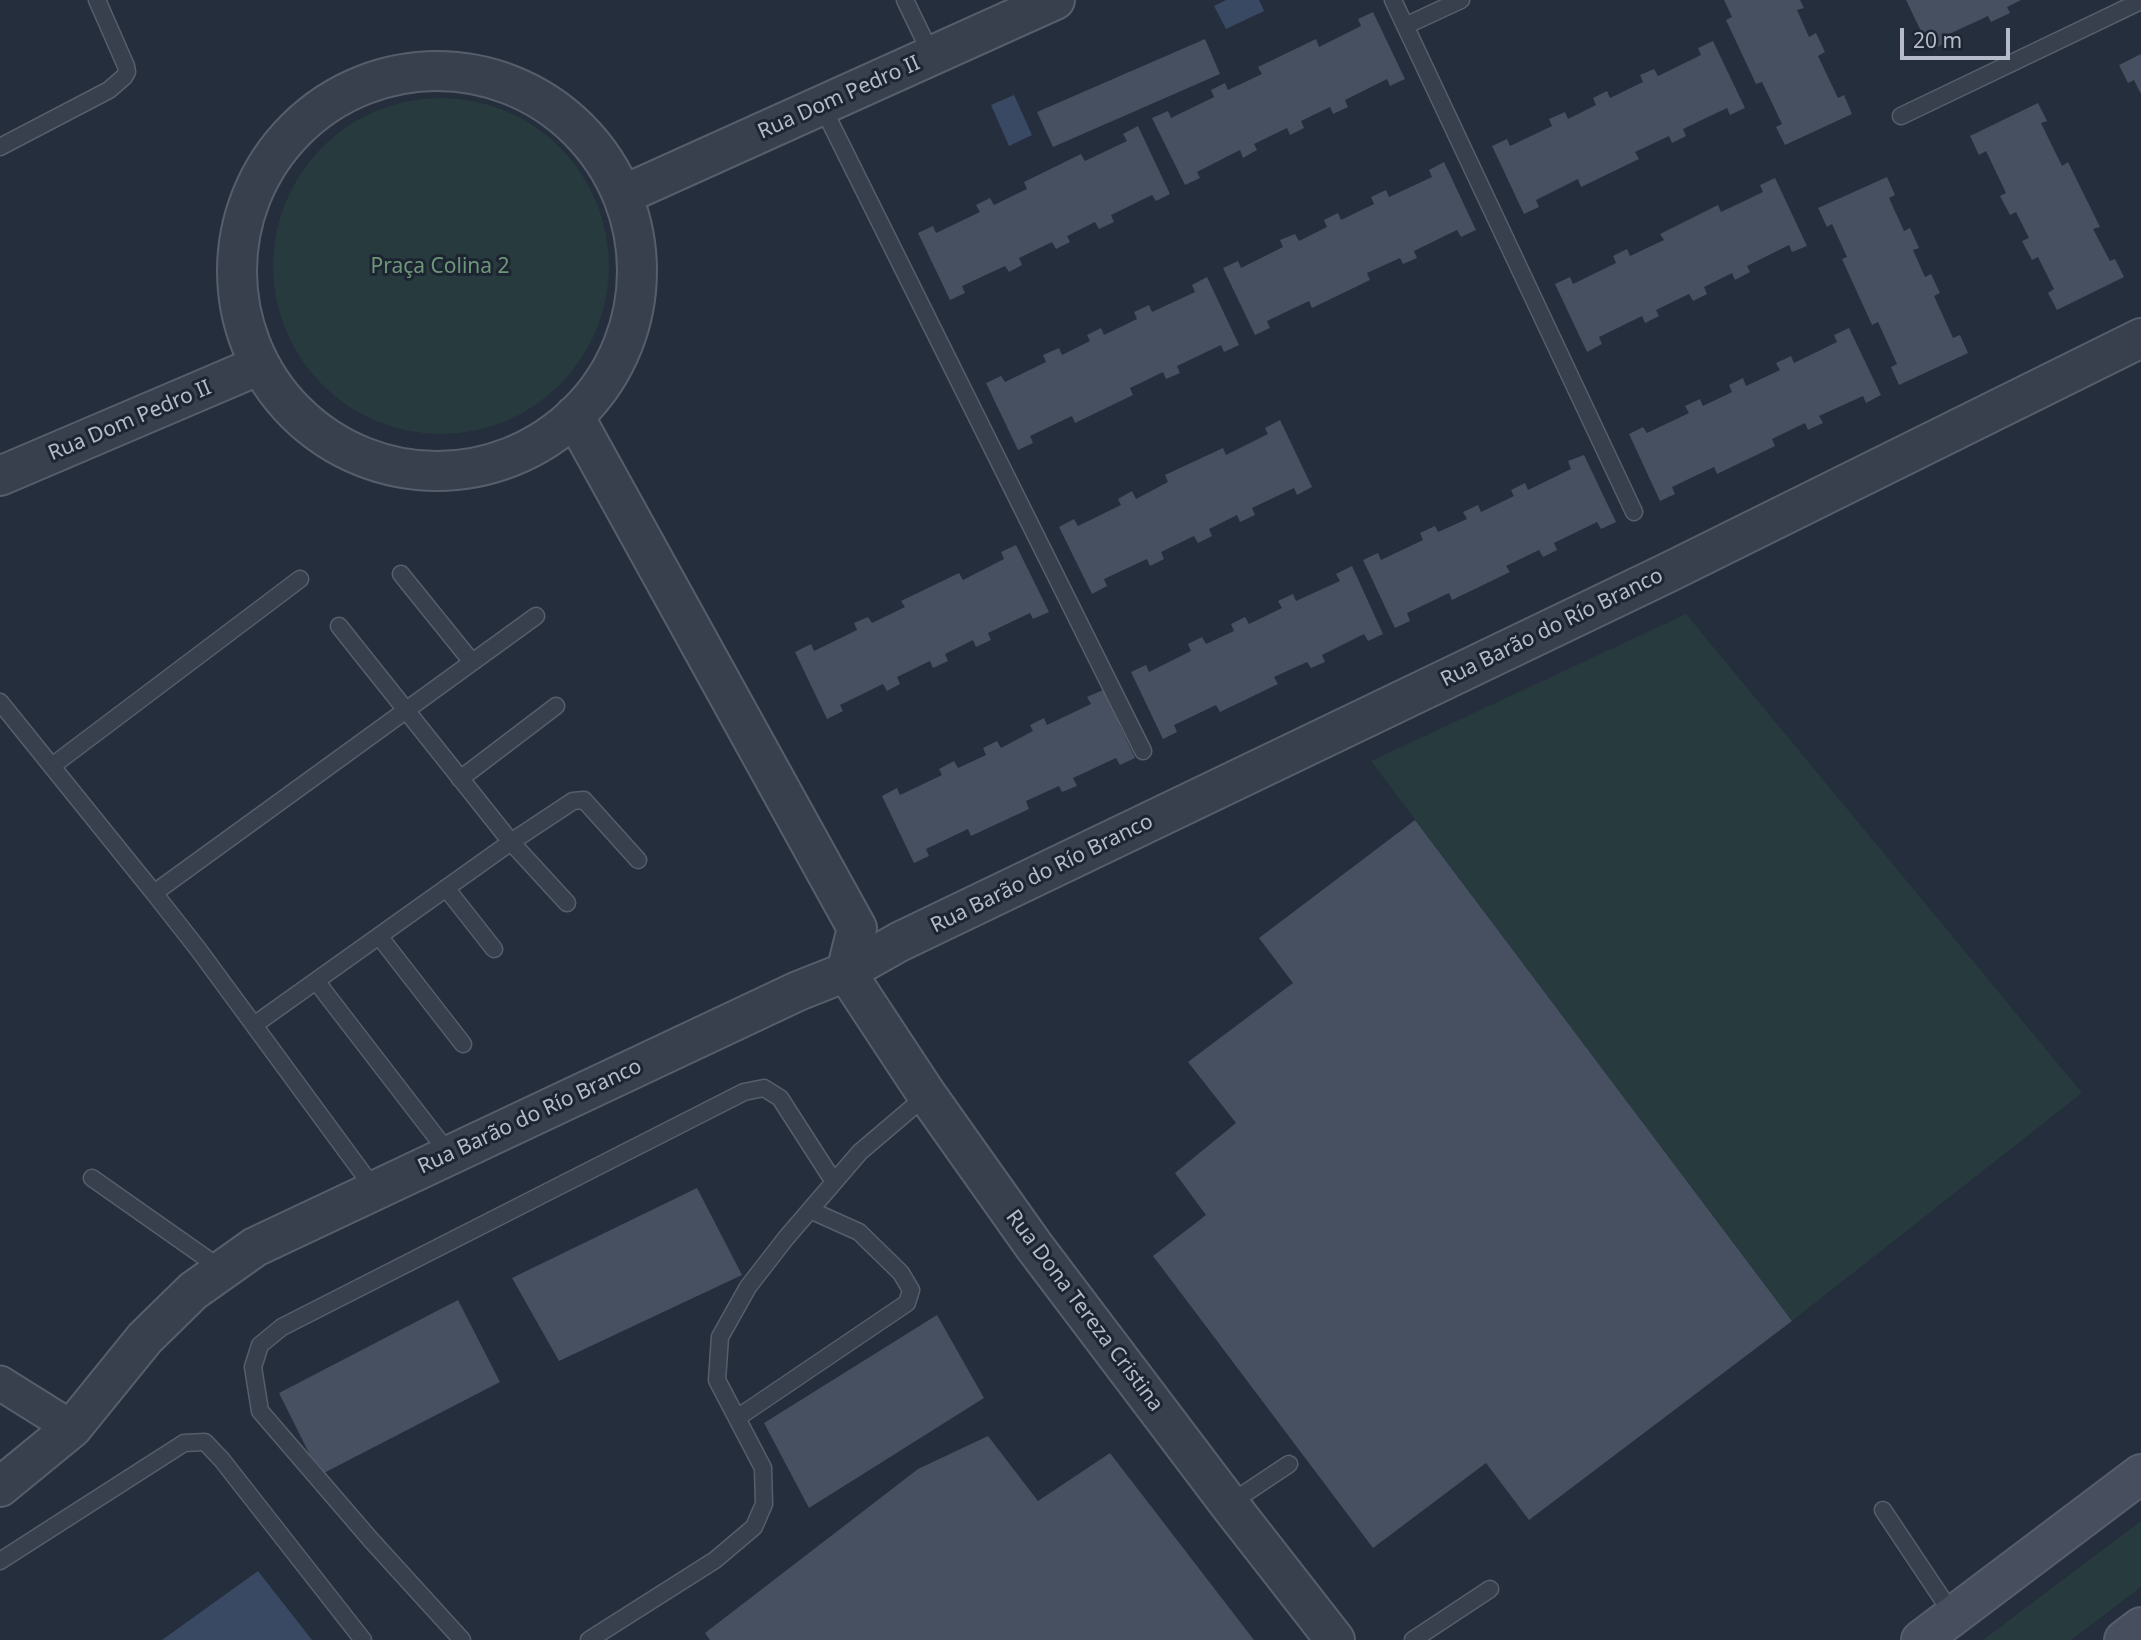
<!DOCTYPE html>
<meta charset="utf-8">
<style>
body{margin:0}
#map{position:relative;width:2141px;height:1640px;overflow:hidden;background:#252e3c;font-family:"Noto Sans",sans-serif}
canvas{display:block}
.scale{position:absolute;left:1900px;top:28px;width:110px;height:32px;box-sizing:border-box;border:4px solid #b5bbc8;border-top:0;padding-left:9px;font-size:21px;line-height:24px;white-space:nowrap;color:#b5bbc8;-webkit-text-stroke:5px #1e2532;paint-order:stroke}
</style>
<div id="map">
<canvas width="2141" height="1640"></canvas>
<div class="scale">20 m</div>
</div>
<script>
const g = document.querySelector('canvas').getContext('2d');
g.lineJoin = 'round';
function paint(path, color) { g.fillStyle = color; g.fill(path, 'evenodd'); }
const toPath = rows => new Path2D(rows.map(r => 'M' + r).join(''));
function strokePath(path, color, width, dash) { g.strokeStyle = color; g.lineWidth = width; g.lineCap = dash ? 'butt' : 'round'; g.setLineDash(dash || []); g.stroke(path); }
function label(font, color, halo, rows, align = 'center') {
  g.font = font + ' "Noto Sans",sans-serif'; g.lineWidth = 6; g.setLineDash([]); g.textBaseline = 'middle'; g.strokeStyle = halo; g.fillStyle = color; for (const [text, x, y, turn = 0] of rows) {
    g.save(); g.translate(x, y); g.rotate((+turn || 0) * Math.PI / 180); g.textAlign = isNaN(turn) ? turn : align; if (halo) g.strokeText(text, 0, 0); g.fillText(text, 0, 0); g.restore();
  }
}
const green = toPath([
 '273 266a168 168 0 1 1 336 0a168 168 0 1 1-336 0Z',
 [1686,614,2082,1093,1792,1321,1371,761],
 [2141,1521,2141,1587,2071,1640,1983,1640]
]);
const water = toPath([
 [1226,0,1259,0,1264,11,1226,29,1214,6],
 [1014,95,1032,135,1009,146,991,105],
 [258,1571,312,1640,162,1640]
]);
const building = toPath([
 [1724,0,1800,0,1804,8,1797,10,1809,37,1816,33,1825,52,1818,56,1838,98,1844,95,1852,114,1785,145,1776,127,1782,124,1762,82,1756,84,1726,20,1732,17],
 [1906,0,2021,0,2007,7,2010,13,1991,22,1988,16,1945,36,1948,42,1930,50],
 [1373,12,1405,79,1390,86,1387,79,1345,100,1348,107,1333,114,1330,107,1301,121,1304,128,1290,135,1287,128,1254,144,1257,150,1243,158,1240,150,1197,172,1200,178,1185,185,1152,118,1168,111,1171,118,1214,97,1211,90,1225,83,1228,90,1262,74,1258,67,1316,39,1319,47,1361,26,1358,19],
 [1205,39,1220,74,1053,147,1037,112],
 [1713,41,1745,108,1730,115,1727,108,1683,129,1686,136,1672,143,1669,136,1635,152,1639,159,1581,187,1578,179,1536,200,1539,207,1524,214,1492,146,1507,139,1510,146,1552,126,1549,119,1565,112,1568,119,1596,105,1593,98,1607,91,1610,98,1643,82,1640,75,1654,69,1658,76,1701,55,1698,48],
 [2141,54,2141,94,2134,80,2128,83,2119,65],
 [2038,103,2047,121,2041,123,2062,166,2068,162,2100,227,2093,229,2110,261,2115,259,2124,277,2057,310,2048,293,2054,289,2038,257,2032,260,2022,241,2029,238,2016,212,2010,215,2000,196,2006,193,1986,151,1979,155,1970,136],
 [1138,126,1170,194,1156,201,1152,195,1111,215,1114,222,1099,229,1095,222,1067,236,1070,242,1056,249,1052,242,1019,258,1022,265,1009,272,1005,266,962,286,965,293,950,300,918,233,933,226,936,233,980,212,976,205,990,198,994,205,1027,189,1024,182,1081,154,1085,161,1127,141,1123,134],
 [1444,162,1476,230,1461,237,1457,230,1414,251,1417,258,1403,264,1400,258,1367,273,1370,280,1312,308,1309,301,1267,321,1270,328,1255,335,1223,268,1238,261,1241,268,1283,247,1280,240,1295,234,1299,241,1327,227,1324,220,1338,213,1341,220,1374,204,1371,197,1386,190,1389,197,1432,177,1429,170],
 [1887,177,1895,195,1889,198,1904,231,1910,228,1919,248,1913,250,1925,277,1931,274,1940,293,1934,296,1953,338,1960,335,1968,353,1899,385,1891,367,1897,364,1878,322,1872,325,1842,259,1847,257,1832,224,1827,227,1818,208],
 [1775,178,1807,246,1792,252,1789,245,1747,266,1750,272,1735,280,1732,273,1704,287,1707,294,1693,301,1689,294,1656,310,1659,316,1645,323,1642,316,1599,337,1602,344,1587,352,1555,284,1570,277,1573,284,1616,263,1613,256,1627,249,1630,256,1664,240,1660,234,1718,205,1721,212,1763,192,1760,185],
 [1207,277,1239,345,1224,352,1221,345,1177,366,1180,373,1166,379,1163,372,1130,388,1133,395,1075,423,1072,416,1030,436,1033,443,1018,450,986,383,1001,376,1005,382,1046,362,1043,355,1059,348,1062,355,1090,341,1087,335,1101,328,1104,335,1137,319,1134,312,1149,305,1152,312,1195,292,1192,285],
 [1849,328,1881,395,1866,403,1863,396,1819,416,1823,423,1808,430,1805,423,1772,439,1775,446,1717,474,1714,467,1672,487,1675,494,1660,501,1629,434,1643,427,1647,433,1689,413,1685,406,1700,399,1703,406,1732,392,1729,385,1743,378,1746,386,1780,370,1776,363,1791,356,1794,363,1837,342,1834,335],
 [1280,420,1312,487,1297,495,1294,488,1252,508,1255,515,1240,522,1237,515,1209,529,1212,536,1198,543,1194,536,1161,552,1164,559,1150,566,1147,559,1104,579,1107,586,1092,594,1059,527,1074,519,1078,526,1121,505,1118,499,1132,491,1136,499,1168,482,1165,475,1223,448,1226,455,1268,434,1265,428],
 [1584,455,1616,522,1601,529,1597,522,1554,543,1557,550,1543,557,1539,550,1506,566,1510,572,1452,600,1449,593,1407,613,1410,621,1395,628,1363,560,1378,553,1381,560,1423,540,1420,533,1435,526,1438,532,1467,519,1463,512,1478,505,1481,512,1514,496,1511,490,1525,483,1528,490,1571,469,1568,461],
 [1016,545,1049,612,1033,619,1030,613,988,633,991,640,976,647,973,640,945,654,948,661,933,668,930,661,897,677,900,684,887,691,883,684,840,705,843,711,827,719,795,652,811,644,814,651,857,630,854,623,868,617,872,623,905,607,901,601,959,573,963,580,1004,559,1001,552],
 [1352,566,1383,634,1368,641,1364,634,1322,655,1325,662,1311,668,1307,662,1274,677,1278,684,1220,712,1216,705,1174,725,1177,732,1163,739,1131,672,1146,665,1149,672,1191,651,1188,644,1202,637,1206,644,1234,631,1231,624,1245,617,1249,624,1282,608,1278,601,1293,594,1296,601,1340,581,1336,574],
 [1103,690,1135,758,1120,765,1116,758,1073,778,1077,786,1062,792,1059,786,1026,801,1029,809,971,836,968,829,926,849,929,856,914,863,882,796,897,788,900,795,942,775,939,769,954,761,958,768,986,755,983,748,997,741,1001,748,1033,731,1030,725,1044,718,1047,725,1091,704,1087,697],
 [1415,820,1792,1321,1529,1520,1486,1463,1373,1548,1153,1256,1206,1215,1175,1173,1236,1123,1188,1062,1293,983,1259,938],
 [697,1188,742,1275,559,1361,512,1278],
 [458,1300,500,1382,320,1475,279,1393],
 [937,1315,984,1398,809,1508,764,1423],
 [988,1436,1038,1501,1110,1453,1254,1640,710,1640,705,1633,918,1469]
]);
const service = toPath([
 [905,0,932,56],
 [1393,0,1634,512],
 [1405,26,1461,0],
 [822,106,1143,751],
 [1901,116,2141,1],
 [0,147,109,90,124,77,127,72,126,66,97,0],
 [401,574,472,662],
 [339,626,511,842,573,801,584,800,638,860],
 [0,702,154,893],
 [52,766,300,579],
 [460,779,556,706],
 [446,888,494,949],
 [379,936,463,1044],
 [316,981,450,1155],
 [254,1025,511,842,567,903],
 [92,1178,223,1270],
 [375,1190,198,949,154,893,536,616],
 [737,1418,907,1303,911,1290,901,1273,859,1232,810,1210],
 [1229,1504,1289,1464],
 [1883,1510,1953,1615],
 [0,1561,184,1443,205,1442,222,1460,363,1640],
 [462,1640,371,1540,260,1411,253,1367,260,1345,282,1327,744,1092,764,1088,780,1098,834,1182],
 [589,1640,715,1560,754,1527,764,1504,763,1468,717,1380,720,1337,748,1287,786,1238,860,1152,927,1095],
 [1413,1640,1490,1589]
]);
const minor = toPath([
 [0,1383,72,1428]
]);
const tertiary = toPath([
 '237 271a200 200 0 1 1 400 0a200 200 0 1 1-400 0Z',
 [623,195,1055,0],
 [574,416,857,928,846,972,927,1095,1034,1246,1229,1504,1335,1640],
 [0,476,260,365],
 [0,1487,72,1428,145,1338,193,1291,255,1247,798,991,846,972,899,942,1667,573,2141,338]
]);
const secondary = toPath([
 [1921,1640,2141,1474],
 [2124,1640,2141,1627]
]);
const streetNames = [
 ["Rua Dom Pedro II",839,98,-24],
 ["Rua Dom Pedro II",130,421,-23],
 ["Rua Barão do Río Branco",1552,628,-26],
 ["Rua Barão do Río Branco",1042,874,-26],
 ["Rua Barão do Río Branco",530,1117,-25],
 ["Rua Dona Tereza Cristina",1084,1311,53]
];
const parkNames = [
 ["Praça Colina 2",440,267]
];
paint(green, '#273a3d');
paint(water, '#3a4963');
paint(building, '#465060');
strokePath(service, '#575e6b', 19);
strokePath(minor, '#575e6b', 37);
strokePath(tertiary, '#575e6b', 42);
strokePath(secondary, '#575e6b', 42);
strokePath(service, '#39404d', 16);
strokePath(minor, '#39404d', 33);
strokePath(tertiary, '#39404d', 38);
strokePath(secondary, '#474f5f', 38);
label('21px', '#b5bbc8', '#1e2532', streetNames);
label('21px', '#6d9778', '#1e2532', parkNames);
</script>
